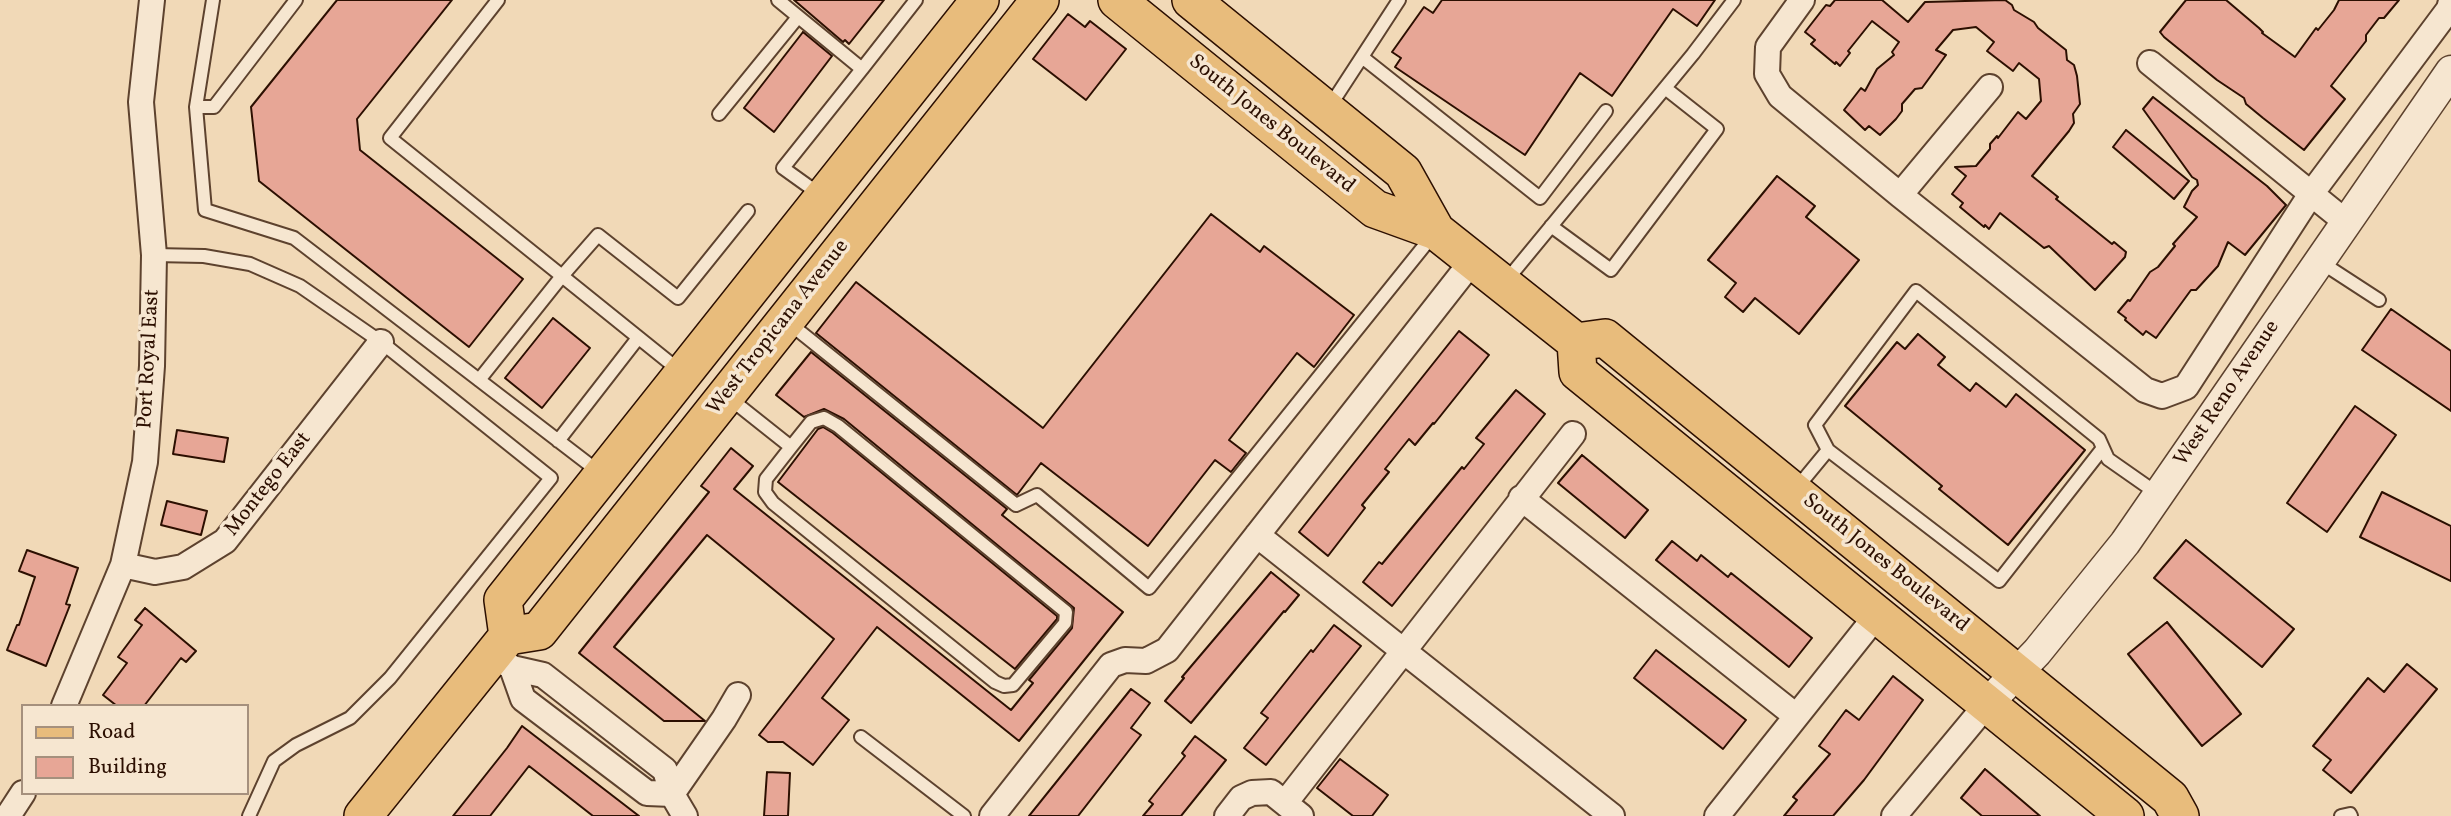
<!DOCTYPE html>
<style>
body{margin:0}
#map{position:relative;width:2451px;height:816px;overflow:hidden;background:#f1d9b7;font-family:Vollkorn,serif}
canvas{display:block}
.legend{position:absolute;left:21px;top:704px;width:228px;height:91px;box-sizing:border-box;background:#f6e6d0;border:2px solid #a5907d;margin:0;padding:9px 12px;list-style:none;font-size:21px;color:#2c0f01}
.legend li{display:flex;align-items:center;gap:14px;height:35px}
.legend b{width:35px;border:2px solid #a5907d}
</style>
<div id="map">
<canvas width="2451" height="816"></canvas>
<ul class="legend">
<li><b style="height:9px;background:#e8bc7c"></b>Road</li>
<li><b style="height:19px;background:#e7a696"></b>Building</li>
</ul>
</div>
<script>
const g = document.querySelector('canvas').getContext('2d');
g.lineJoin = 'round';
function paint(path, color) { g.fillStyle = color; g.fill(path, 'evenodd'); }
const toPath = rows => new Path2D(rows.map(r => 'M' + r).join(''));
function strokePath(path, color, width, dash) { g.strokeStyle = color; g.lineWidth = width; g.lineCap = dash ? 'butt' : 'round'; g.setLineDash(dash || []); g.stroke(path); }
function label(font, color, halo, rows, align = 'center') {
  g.font = font + ' Vollkorn,serif'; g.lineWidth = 7; g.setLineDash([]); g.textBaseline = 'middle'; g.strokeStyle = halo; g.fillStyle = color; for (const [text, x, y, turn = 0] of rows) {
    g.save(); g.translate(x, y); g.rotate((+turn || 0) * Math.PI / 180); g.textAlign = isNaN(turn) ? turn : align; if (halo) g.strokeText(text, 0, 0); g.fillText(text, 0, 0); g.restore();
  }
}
const building = toPath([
 [337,0,452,0,357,119,360,150,523,279,469,347,259,181,251,107,337,0],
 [794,0,884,0,849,44,845,40,843,42,794,0],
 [1442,0,1715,0,1697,26,1673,9,1612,96,1580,73,1525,155,1395,67,1401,58,1392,52,1424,7,1433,13,1442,0],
 [1835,0,1882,0,1908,22,1925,2,2005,0,2012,5,2014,10,2034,22,2038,28,2066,50,2067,60,2074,65,2077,76,2080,104,2073,114,2074,123,2069,131,2032,176,2058,197,2056,199,2112,244,2114,242,2126,252,2125,257,2095,290,2049,246,2044,248,2000,213,1989,229,1985,225,1984,227,1960,207,1963,203,1952,194,1966,176,1955,167,1976,166,1990,149,1990,144,1997,136,1998,138,2018,112,2026,119,2041,101,2039,79,2019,63,2013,71,1987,51,1994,42,1976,27,1953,30,1936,50,1946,55,1922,88,1915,89,1902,104,1902,111,1896,119,1880,135,1869,126,1865,130,1844,110,1861,88,1865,91,1877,69,1894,55,1892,52,1899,42,1872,21,1848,51,1850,53,1840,66,1836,62,1835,64,1811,44,1815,40,1805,32,1826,5,1830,6,1835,0],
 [2186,0,2226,0,2259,28,2263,32,2262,33,2295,57,2316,28,2318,30,2334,10,2339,0,2399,0,2384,18,2379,18,2366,35,2366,41,2331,86,2345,99,2304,150,2263,118,2246,104,2244,98,2217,80,2164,37,2160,32,2186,0],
 [1068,14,1085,27,1090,21,1126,49,1086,100,1033,59,1068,14],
 [803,32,832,56,774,132,744,108,803,32],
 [2153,97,2267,186,2286,205,2245,255,2228,242,2218,266,2196,290,2191,290,2156,338,2146,331,2143,335,2125,320,2126,318,2118,312,2128,300,2130,301,2150,272,2158,267,2175,246,2173,244,2197,217,2184,207,2192,191,2198,185,2197,180,2192,177,2143,109,2153,97],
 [2126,130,2189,181,2174,199,2113,147,2126,130],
 [1777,176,1815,206,1806,217,1859,260,1799,334,1755,298,1743,312,1725,297,1736,283,1708,260,1777,176],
 [1211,214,1260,252,1264,246,1354,315,1314,367,1297,353,1229,440,1246,453,1231,472,1215,460,1148,546,1041,463,1017,495,816,333,856,282,1043,428,1211,214],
 [2391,309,2451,351,2451,411,2362,350,2391,309],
 [553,318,590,348,542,408,505,378,553,318],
 [1459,331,1489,355,1434,424,1433,423,1415,445,1409,439,1385,469,1389,472,1362,505,1365,508,1328,556,1299,532,1459,331],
 [1918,334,1945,357,1938,365,1970,391,1976,383,2006,407,2016,394,2085,450,2008,545,1939,489,1942,486,1845,406,1897,342,1905,349,1918,334],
 [811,352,1007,509,1002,515,1123,612,1019,741,877,627,822,698,849,720,813,765,783,742,768,742,759,735,834,639,707,535,614,647,705,721,664,721,579,653,709,492,701,486,731,448,753,466,734,489,1011,710,1033,683,1029,680,1072,628,1074,608,844,419,824,409,804,417,776,395,811,352],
 [1516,390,1545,414,1392,606,1363,582,1379,562,1382,564,1462,467,1464,469,1484,444,1476,438,1516,390],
 [2355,406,2396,435,2327,532,2287,503,2355,406],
 [823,427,833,433,1057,616,1057,619,1015,669,778,482,818,429,823,427],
 [177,430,228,438,224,462,173,454,177,430],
 [1582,455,1648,510,1625,538,1558,483,1582,455],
 [2382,492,2451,526,2451,581,2360,537,2382,492],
 [167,501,207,511,201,535,161,525,167,501],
 [2186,540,2294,629,2262,667,2154,578,2186,540],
 [1672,541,1697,561,1701,555,1728,577,1731,573,1812,638,1789,667,1656,560,1672,541],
 [27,550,78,568,66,604,70,605,46,666,7,650,17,625,19,625,35,577,19,571,27,550],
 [1271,572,1299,595,1285,612,1284,611,1191,723,1165,701,1184,678,1182,677,1271,572],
 [145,608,196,651,186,662,181,658,144,706,117,706,103,695,127,663,118,657,142,625,135,620,145,608],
 [2167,622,2241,714,2202,746,2128,654,2167,622],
 [1334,625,1361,646,1266,765,1244,748,1268,718,1261,713,1311,650,1313,652,1334,625],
 [1656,650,1746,720,1723,749,1634,678,1656,650],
 [2407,664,2437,689,2351,793,2323,770,2331,760,2313,746,2368,678,2384,692,2407,664],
 [1893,676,1923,700,1864,780,1833,816,1784,816,1797,800,1793,797,1830,754,1819,746,1846,710,1859,720,1893,676],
 [1131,689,1150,703,1131,728,1141,735,1078,816,1029,816,1131,689],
 [522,726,639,816,593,816,529,766,490,816,453,816,507,748,522,726],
 [1195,736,1226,760,1181,816,1143,816,1153,804,1149,801,1185,756,1182,753,1195,736],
 [1340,759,1388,795,1372,816,1353,816,1317,788,1340,759],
 [1985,769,2040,816,1982,816,1961,798,1985,769],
 [767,772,790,773,788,816,764,816,767,772]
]);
const service = toPath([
 [213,0,196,107,205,210,294,238,599,472],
 [778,0,862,69,783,168,822,196],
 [1362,57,1540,198,1606,111],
 [862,69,916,0],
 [1330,106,1399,0],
 [196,107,214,107,296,0],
 [719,114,798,17],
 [1551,226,1611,270,1717,129,1665,88],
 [154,255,204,256,250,264,300,286,381,342,551,478,390,678,350,718,296,745,274,761,249,816],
 [2319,261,2379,300],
 [1506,281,1693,54,1734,0],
 [789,323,1016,505,1037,495,1149,588,1433,235],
 [680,371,562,276,598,235,678,298,748,211],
 [479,380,562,276,390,138,498,0],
 [728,397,791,447],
 [824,418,838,426,1066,612,1065,623,1013,685,1004,686,995,682,773,503,765,492,766,479,791,447,811,422,824,418],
 [558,441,638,338],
 [2103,448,1999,581,1828,450,1815,425,1916,291,2099,439,2108,459,2158,494],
 [1795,490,1828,450],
 [861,737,964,816],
 [2341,816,2350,814,2351,816]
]);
const minor = toPath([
 [1802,0,1768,47,1767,74,1780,96,1900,195,2145,390,2162,396,2186,387,2311,194,2449,9,2451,1],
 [2150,63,2346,222],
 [1900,195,1990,87],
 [1521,498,1796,716],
 [1257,535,1612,816],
 [123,565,155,572,183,567,225,541,381,342],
 [493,653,512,668,543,675,665,770,672,794,685,816],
 [512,668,523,699,647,793,672,794],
 [64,706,123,565,145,462,152,366,154,255,141,102,152,0],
 [672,794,724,719,738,695],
 [1285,803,1573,434],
 [8,816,23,793],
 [992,816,1111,665,1125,660,1146,661,1167,650,1473,260],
 [1227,816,1241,798,1252,793,1271,792,1301,816],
 [1717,816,1877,615],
 [1894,816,1987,704]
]);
const tertiary = toPath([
 [1987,704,2037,652,2125,543,2451,71]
]);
const primary = toPath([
 [1117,0,1375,209,1436,231,1576,342,1605,338,2170,798,2180,816],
 [1191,0,1403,172,1436,231],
 [1576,342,1578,372,2125,816],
 [508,636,503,600,980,0],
 [363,816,508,636,539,631,1040,0]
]);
const streetNames = [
 ["South Jones Boulevard",1271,125,39],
 ["West Tropicana Avenue",779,328,-52],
 ["Port Royal East",150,359,-87],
 ["West Reno Avenue",2228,394,-56],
 ["Montego East",269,485,-52],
 ["South Jones Boulevard",1885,564,39]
];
paint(building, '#e7a696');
strokePath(building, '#2c0f01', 2);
strokePath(service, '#5d422e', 16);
strokePath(minor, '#5d422e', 28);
strokePath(tertiary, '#5d422e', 33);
strokePath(primary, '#2c0f01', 40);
strokePath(service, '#f6e6d0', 12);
strokePath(minor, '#f6e6d0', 24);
strokePath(tertiary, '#f6e6d0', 30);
strokePath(primary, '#e8bc7c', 37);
label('21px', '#2c0f01', '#f6e6d0', streetNames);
</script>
